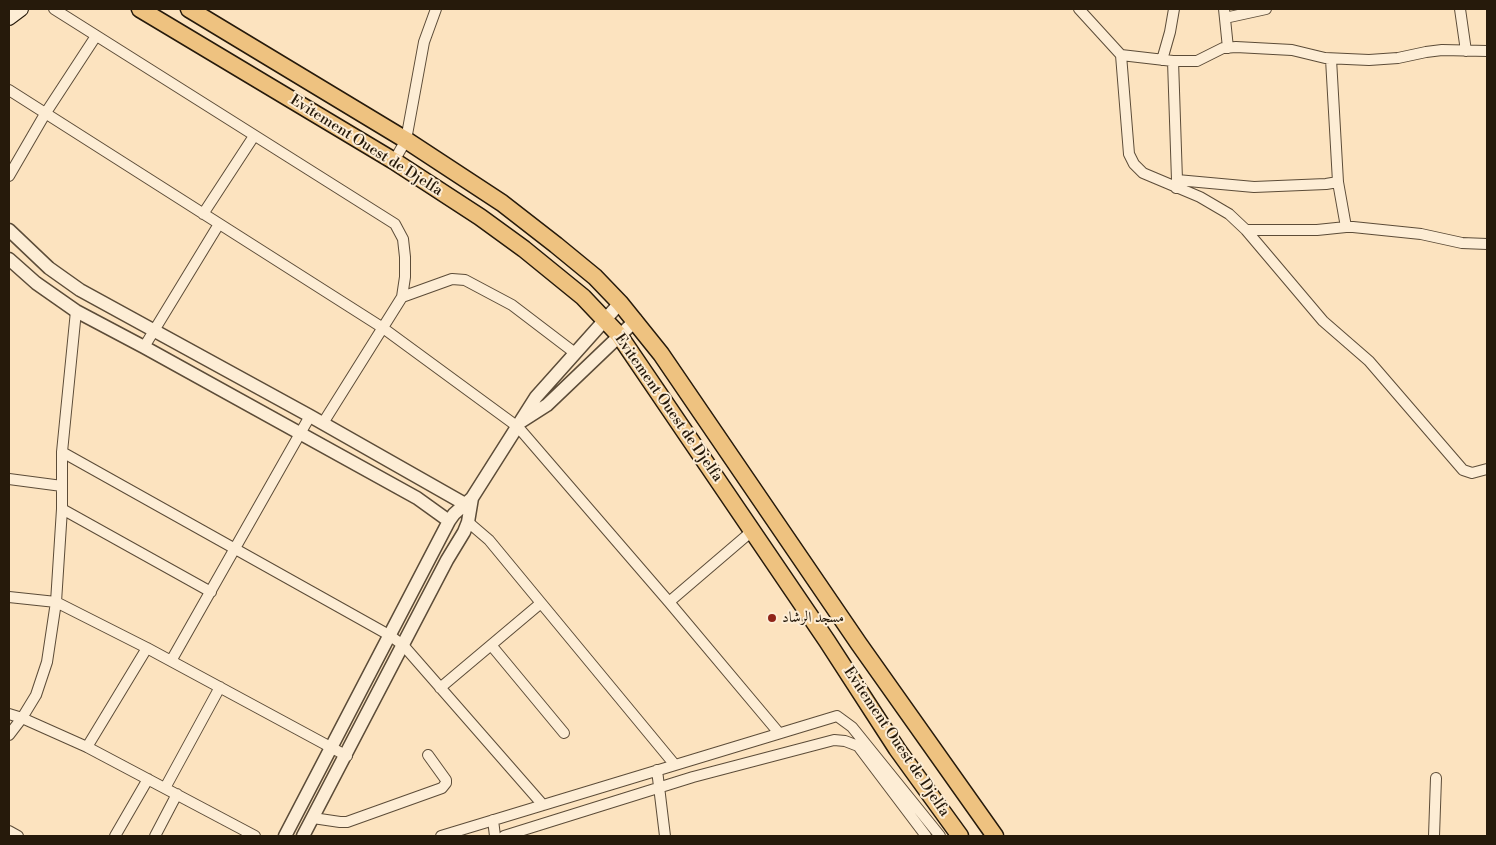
<!DOCTYPE html>
<meta charset="utf-8">
<style>
body{margin:0}
#map{position:relative;width:1496px;height:845px;overflow:hidden;background:#fce3bf;font-family:"Libre Bodoni",serif}
canvas{display:block}
.frame{position:absolute;inset:0;border:10px solid #261a0b;pointer-events:none}
</style>
<div id="map">
<canvas width="1496" height="845"></canvas>
<div class="frame"></div>
</div>
<script>
const g = document.querySelector('canvas').getContext('2d');
g.lineJoin = 'round';
const toPath = rows => new Path2D(rows.map(r => 'M' + r).join(''));
function strokePath(path, color, width, dash) { g.strokeStyle = color; g.lineWidth = width; g.lineCap = dash ? 'butt' : 'round'; g.setLineDash(dash || []); g.stroke(path); }
function label(font, color, halo, rows, align = 'center') {
  g.font = font + ' "Libre Bodoni",Amiri,serif'; g.lineWidth = 4; g.setLineDash([]); g.textBaseline = 'middle'; g.strokeStyle = halo; g.fillStyle = color; for (const [text, x, y, turn = 0] of rows) {
    g.save(); g.translate(x, y); g.rotate((+turn || 0) * Math.PI / 180); g.textAlign = isNaN(turn) ? turn : align; if (halo) g.strokeText(text, 0, 0); g.fillText(text, 0, 0); g.restore();
  }
}
const minor = toPath([
 [54,9,395,224,403,239,405,257,405,277,402,297,323,423],
 [1079,9,1121,55],
 [1224,9,1228,48],
 [1460,9,1466,51],
 [1225,18,1266,9],
 [1487,51,1442,50,1426,52,1398,58,1369,60,1325,58,1292,50,1236,47,1223,48,1197,61,1173,61,1121,55,1129,154,1134,164,1143,173,1200,197,1229,214,1246,230,1323,321,1369,361,1463,470,1472,473,1487,469],
 [1331,59,1338,182],
 [1162,60,1170,32,1174,9],
 [1173,61,1177,180],
 [9,90,383,328,518,427,669,602,779,733],
 [394,161,406,140,424,42,436,9],
 [9,176,45,114,96,36],
 [1176,188,1177,180,1254,187,1326,184,1338,182,1346,227,1353,227,1421,234,1462,243,1487,244],
 [203,214,254,136],
 [1246,230,1317,230,1346,227],
 [402,297,452,279,465,280,512,305,575,353],
 [144,347,219,224],
 [62,452,389,635,403,645,543,805],
 [9,479,62,486],
 [62,509,211,592],
 [468,522,489,540,675,765],
 [9,597,56,602,147,648,347,756],
 [669,602,752,531],
 [491,645,564,733],
 [171,661,310,416],
 [440,688,541,603],
 [9,714,22,718,87,747,255,836],
 [9,735,22,718,36,695,47,662,56,602,62,509,62,452,76,311],
 [87,747,147,648],
 [657,770,665,836],
 [165,788,220,687],
 [313,818,340,822,347,822,442,788,446,783,446,780,428,755],
 [493,820,495,836],
 [9,831,18,836],
 [115,836,148,779],
 [155,836,177,794],
 [441,836,837,716,852,727,940,836],
 [504,836,693,777,834,740,845,741,858,746,926,836],
 [1434,836,1436,778]
]);
const tertiary = toPath([
 [9,230,49,268,80,290,310,416,465,504],
 [9,259,36,283,76,311,144,347,417,498,449,521],
 [522,421,547,405,636,320],
 [285,836,449,521,454,514,472,498,536,397,620,303],
 [303,836,447,560,464,532,468,522,472,498]
]);
const secondary = toPath([
 [9,18,21,9]
]);
const trunk = toPath([
 [140,9,394,161,480,217,524,249,583,297,619,335,827,641,897,749,960,836],
 [189,9,406,140,502,203,556,245,595,277,620,303,661,354,859,644,995,836]
]);
const markers = [
 [772,618,5,"#8f2418"]
];
const streetNames = [
 ["Evitement Ouest de Djelfa",366,146,32],
 ["Evitement Ouest de Djelfa",668,408,55],
 ["Evitement Ouest de Djelfa",896,742,56]
];
const poiNames = [
 ["مسجد الرشاد",782,618]
];
strokePath(minor, '#5c4c38', 12);
strokePath(tertiary, '#5c4c38', 15);
strokePath(secondary, '#261a0b', 16);
strokePath(trunk, '#261a0b', 19);
strokePath(minor, '#fdedd5', 10);
strokePath(tertiary, '#fdedd5', 12);
strokePath(secondary, '#fdedd5', 14);
strokePath(trunk, '#eec280', 16);
for (const [x, y, r, color] of markers) { const dot = new Path2D(); dot.arc(x, y, r, 0, 2 * Math.PI); g.fillStyle = color; g.fill(dot); strokePath(dot, '#fdedd5', 2); }
label('15px', '#261a0b', '#fdedd5', streetNames);
label('15px', '#261a0b', '#fdedd5', poiNames, 'left');
</script>
